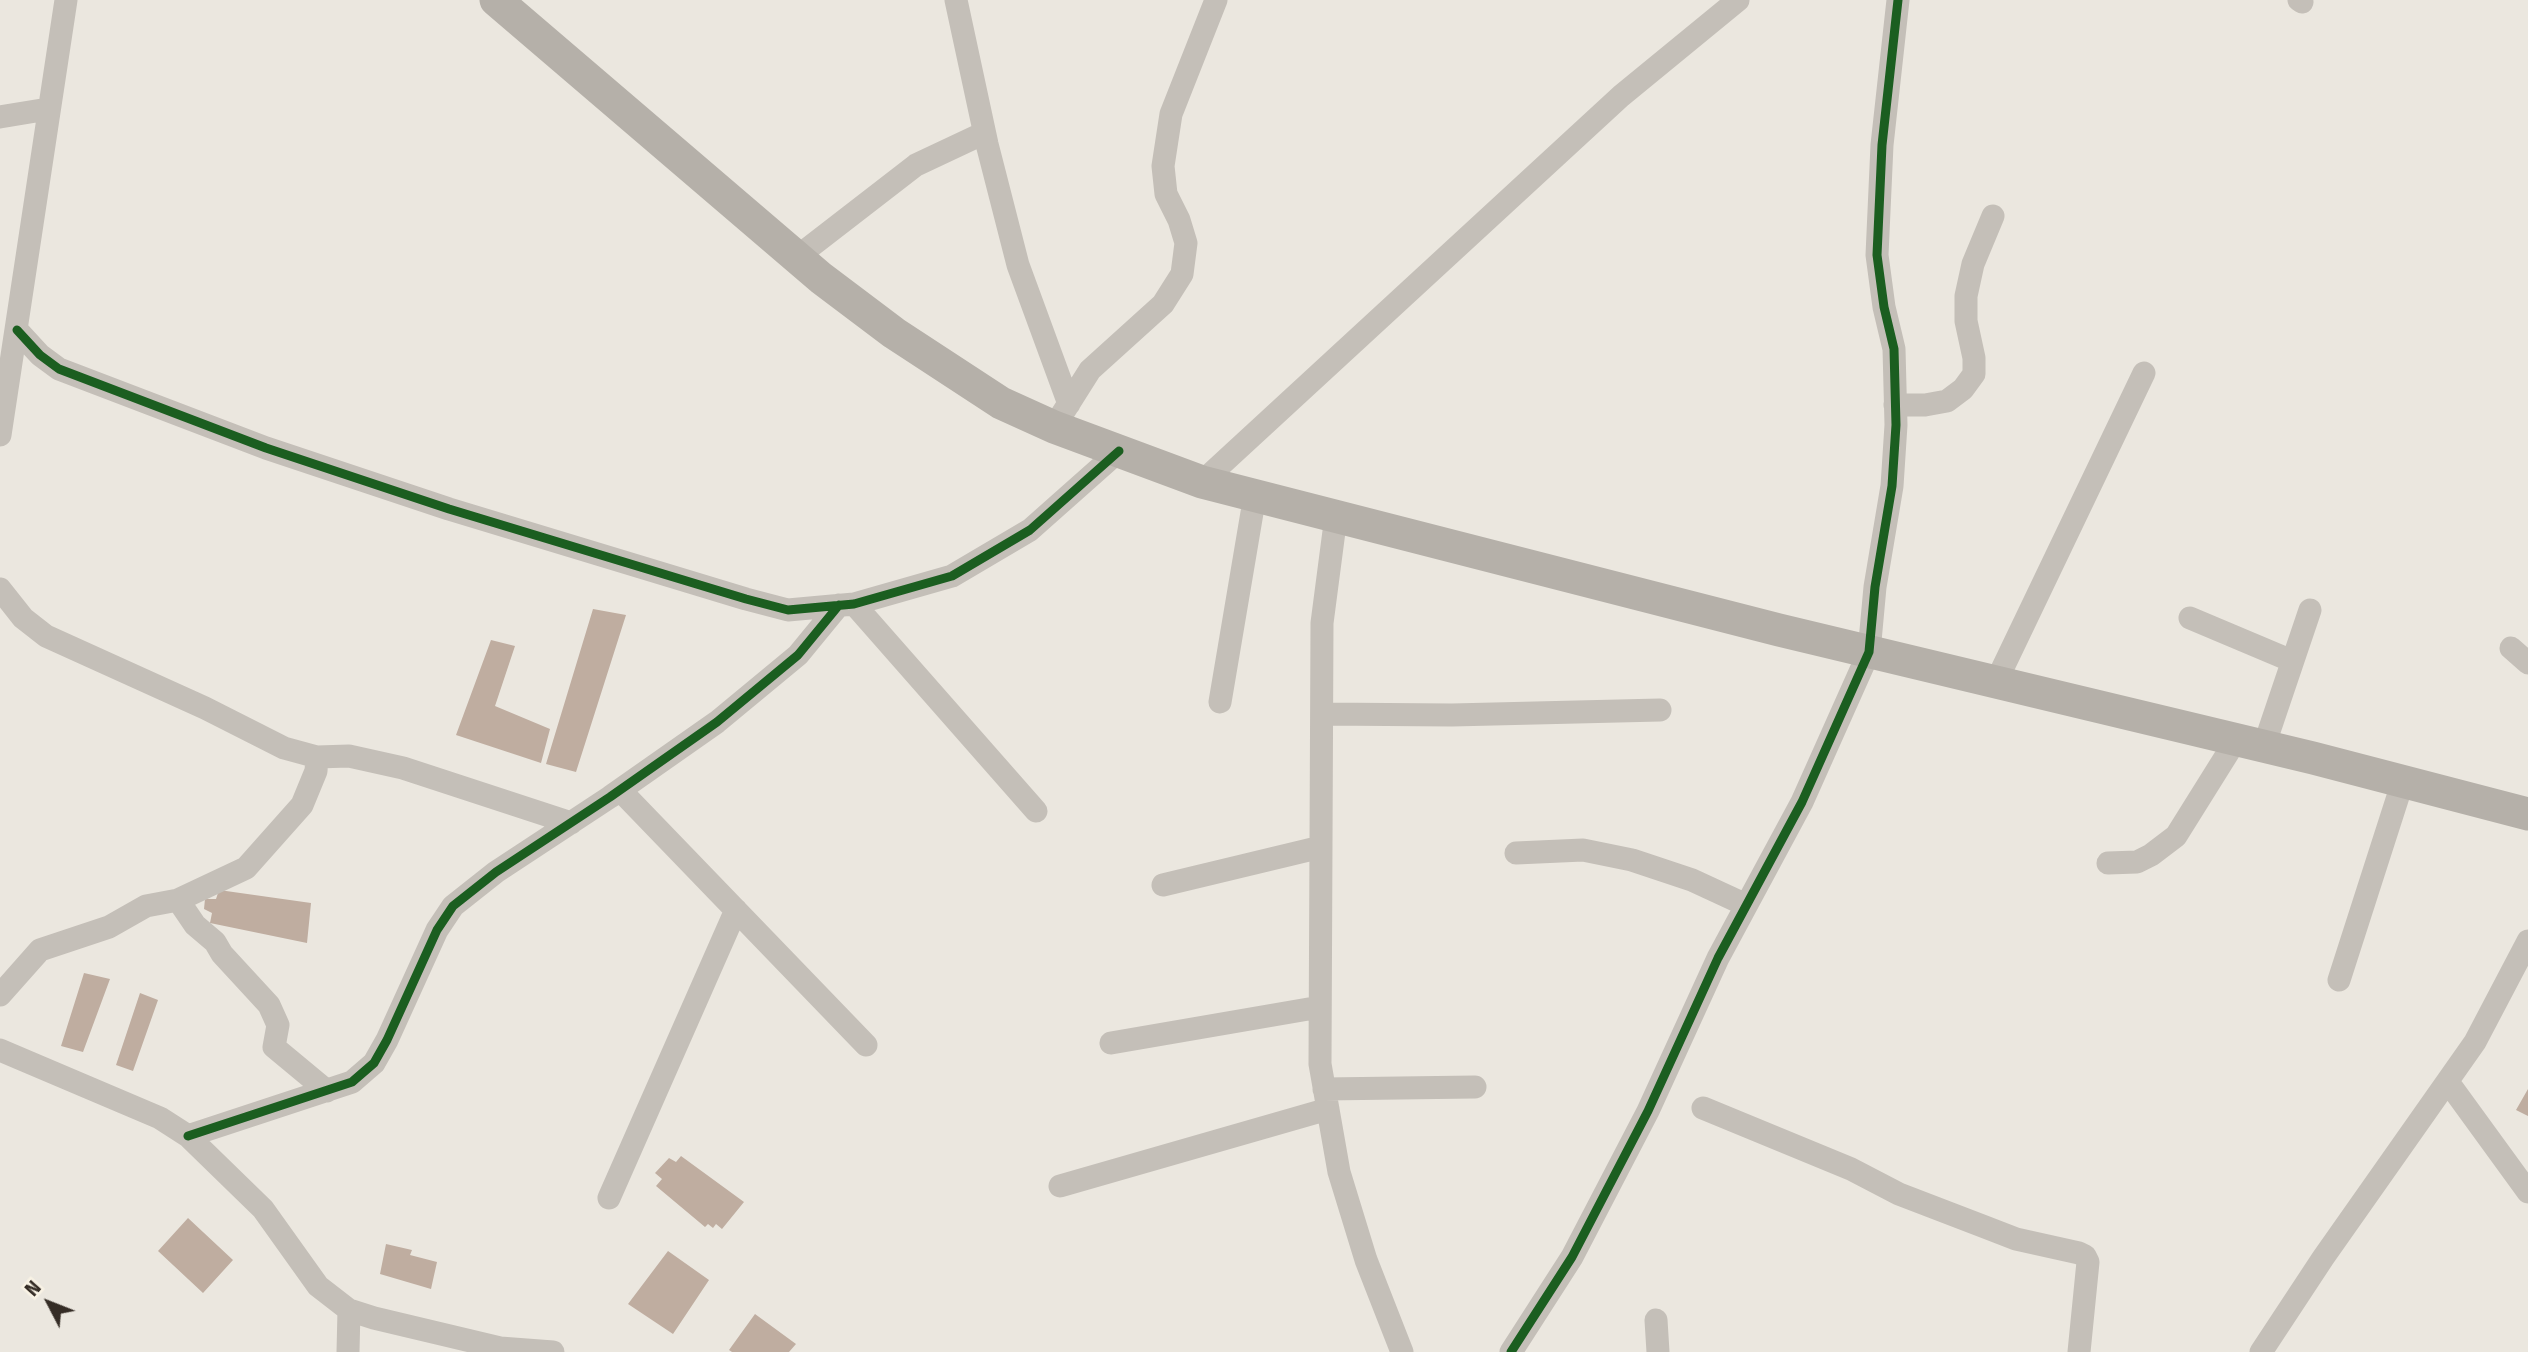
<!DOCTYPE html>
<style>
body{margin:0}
#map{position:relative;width:2528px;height:1352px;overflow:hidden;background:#ebe7df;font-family:"Fira Sans",sans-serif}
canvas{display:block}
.north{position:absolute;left:14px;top:1268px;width:70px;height:70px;-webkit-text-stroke:5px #f9f3e5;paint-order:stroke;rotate:312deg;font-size:19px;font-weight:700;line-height:28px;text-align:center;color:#352d26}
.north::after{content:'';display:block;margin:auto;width:24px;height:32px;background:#352d26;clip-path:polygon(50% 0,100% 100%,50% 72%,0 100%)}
</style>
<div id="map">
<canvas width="2528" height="1352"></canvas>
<div class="north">N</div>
</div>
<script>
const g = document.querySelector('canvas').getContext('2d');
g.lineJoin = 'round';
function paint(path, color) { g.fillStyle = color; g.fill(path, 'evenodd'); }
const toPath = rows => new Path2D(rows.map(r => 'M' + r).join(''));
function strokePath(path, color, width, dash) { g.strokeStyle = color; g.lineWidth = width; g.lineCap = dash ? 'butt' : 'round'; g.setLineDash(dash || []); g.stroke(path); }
const building = toPath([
 [593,609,626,615,576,772,546,764],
 [491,640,515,646,495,706,550,729,541,763,456,735],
 [219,890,311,903,307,943,210,923,212,913,204,909,205,899,216,899],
 [84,973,110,979,83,1052,61,1046],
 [140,993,158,1000,133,1071,116,1065],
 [2528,1089,2528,1116,2516,1110],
 [681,1156,744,1202,722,1229,716,1224,713,1228,708,1224,705,1227,656,1186,662,1179,655,1173,669,1158,676,1162],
 [188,1218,233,1260,203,1293,158,1251],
 [386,1244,412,1250,410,1255,437,1262,431,1289,380,1274],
 [668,1251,709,1280,673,1334,628,1304],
 [755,1314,796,1344,789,1352,732,1352,729,1350]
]);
const street = toPath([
 [956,0,987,144,1018,265,1069,404],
 [2299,0,2302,2],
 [0,117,48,109],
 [797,257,916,165,984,133],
 [17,330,40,355,59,369,266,448,449,509,746,599,788,610,854,604,952,576,1030,530,1119,451],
 [1895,405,1925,405,1947,401,1963,389,1974,374,1974,358,1966,321,1966,296,1973,264,1993,216],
 [1054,427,1090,370,1163,304,1182,274,1186,243,1179,220,1166,194,1163,166,1171,114,1216,0],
 [0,435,66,0],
 [1202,482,1621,96,1738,0],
 [1336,516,1322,623,1320,1064,1339,1172,1366,1260,1402,1352],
 [0,589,23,618,46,636,205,708,284,748,317,757,349,756,403,768,571,823],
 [854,604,1036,811],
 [2190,618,2292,661],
 [2511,648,2528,663],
 [1996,682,2144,373],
 [1220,702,1255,495],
 [1322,714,1452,715,1660,710],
 [2264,746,2310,610],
 [620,790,866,1045],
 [1516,853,1583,850,1632,860,1692,880,1746,905],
 [2108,863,2137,862,2151,855,2176,836,2236,740],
 [1163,885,1321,847],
 [178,900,195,925,215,942,222,954,269,1005,278,1025,274,1047,327,1091],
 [2339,980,2403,781],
 [0,995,40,950,109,927,146,906,178,900,246,868,302,805,316,771,317,757],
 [1111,1043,1320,1007],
 [0,1050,160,1118,188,1136,263,1209,318,1286,349,1310,374,1318,500,1348,553,1352],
 [2448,1082,2528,1192],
 [1324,1089,1475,1087],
 [1703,1108,1851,1169,1899,1194,1985,1227,2016,1239,2079,1253,2085,1256,2088,1262,2079,1352],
 [188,1136,352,1082,374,1063,387,1040,437,930,453,906,496,872,610,797,717,722,798,655,839,605],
 [1060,1186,1328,1109],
 [609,1198,736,910],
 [1656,1320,1658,1352],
 [348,1352,349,1310],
 [1511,1352,1572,1257,1648,1111,1718,958,1802,802,1869,652,1875,587,1892,486,1896,425,1894,349,1884,307,1877,255,1882,145,1898,0],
 [2261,1352,2323,1258,2475,1042,2528,941]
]);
const secondary = toPath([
 [496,0,821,278,894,333,1001,403,1054,427,1202,482,1779,630,2313,758,2528,814]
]);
const cycleway = toPath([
 [17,330,40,355,59,369,266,448,449,509,746,599,788,610,854,604,952,576,1030,530,1119,451],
 [188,1136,352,1082,374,1063,387,1040,437,930,453,906,496,872,610,797,717,722,798,655,839,605],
 [1511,1352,1572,1257,1648,1111,1718,958,1802,802,1869,652,1875,587,1892,486,1896,425,1894,349,1884,307,1877,255,1882,145,1898,0]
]);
paint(building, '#bfada0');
strokePath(street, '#c4bfb8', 23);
strokePath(secondary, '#b5b0a9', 33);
strokePath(cycleway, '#1b5e20', 9);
</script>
